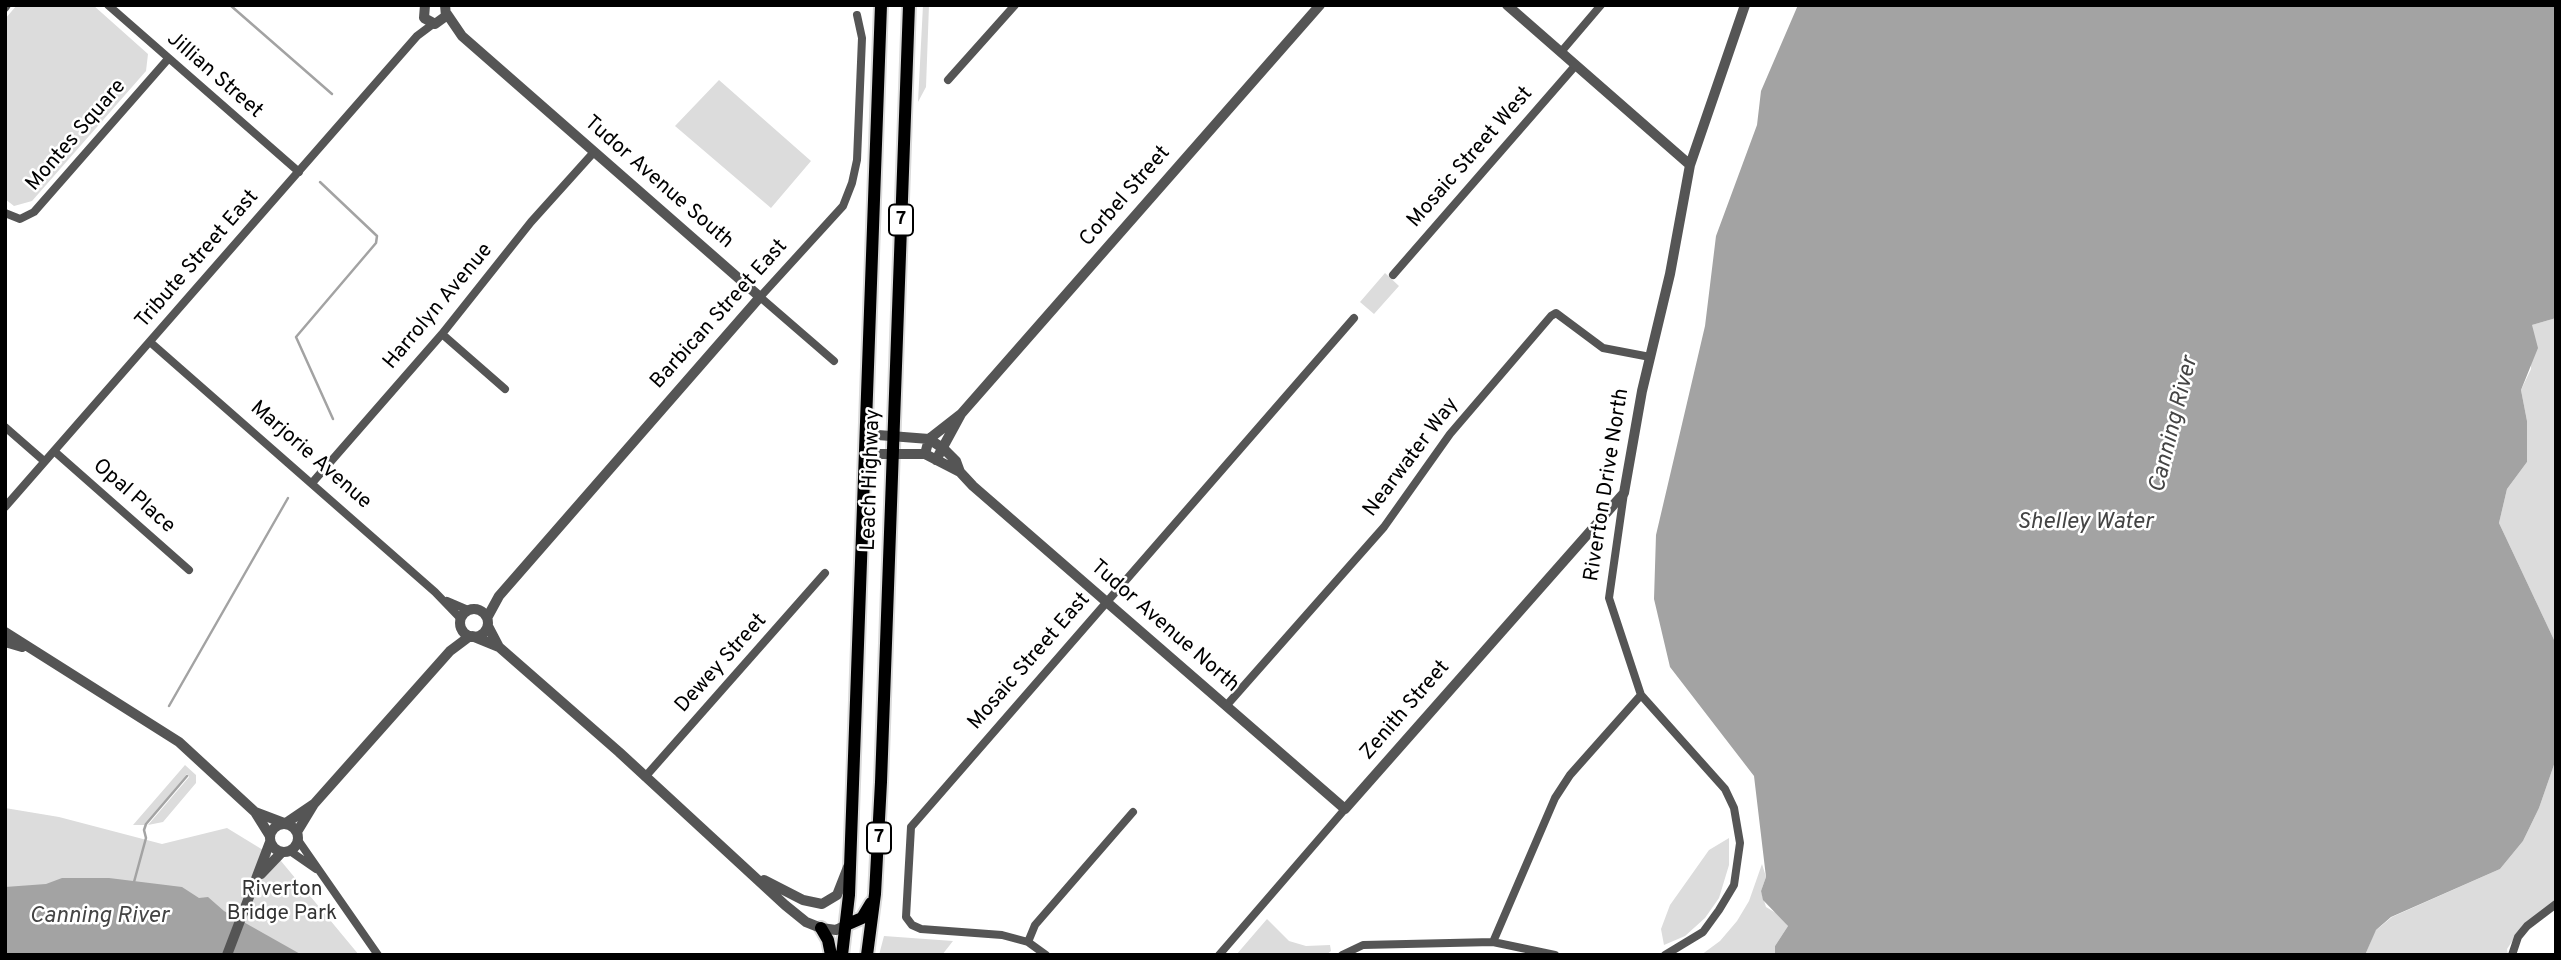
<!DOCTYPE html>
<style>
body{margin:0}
#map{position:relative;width:2561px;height:960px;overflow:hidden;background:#fff;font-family:Overpass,sans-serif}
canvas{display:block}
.frame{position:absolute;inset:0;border:7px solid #000;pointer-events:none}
</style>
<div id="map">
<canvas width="2561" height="960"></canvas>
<div class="frame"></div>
</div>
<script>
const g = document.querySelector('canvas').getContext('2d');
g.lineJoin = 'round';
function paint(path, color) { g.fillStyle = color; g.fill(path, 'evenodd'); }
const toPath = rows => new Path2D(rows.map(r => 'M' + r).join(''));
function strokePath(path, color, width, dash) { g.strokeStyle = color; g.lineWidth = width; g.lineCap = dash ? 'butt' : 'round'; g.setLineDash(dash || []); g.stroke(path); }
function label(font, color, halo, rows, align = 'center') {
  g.font = font + ' Overpass,sans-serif'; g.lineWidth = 5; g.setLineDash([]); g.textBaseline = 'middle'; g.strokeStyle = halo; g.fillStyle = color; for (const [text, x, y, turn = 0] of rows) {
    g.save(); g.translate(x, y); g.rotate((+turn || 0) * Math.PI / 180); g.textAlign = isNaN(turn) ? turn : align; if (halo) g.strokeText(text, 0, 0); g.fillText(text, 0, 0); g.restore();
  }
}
const green = toPath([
 [17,5,93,5,148,54,146,71,32,201,14,206,5,199,5,19],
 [923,5,929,5,926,87,918,102],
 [719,80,811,161,771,208,675,126],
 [1385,273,1399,286,1374,314,1360,302],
 [2556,318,2556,644,2499,523,2507,489,2527,462,2527,421,2521,390,2531,369,2532,325],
 [2556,759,2556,900,2523,925,2507,949,2508,955,2365,955,2375,931,2392,917,2500,869,2523,841,2539,808],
 [185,765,196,775,196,783,163,822,148,825,189,777,187,774,145,825,133,825],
 [5,808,59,817,162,844,227,828,281,861,359,955,5,955],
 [1729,838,1729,865,1719,898,1705,918,1685,936,1664,945,1661,929,1670,905,1709,850],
 [1762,864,1766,877,1761,891,1766,907,1781,916,1788,926,1775,946,1775,955,1701,955,1720,941,1737,921,1749,901],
 [1267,919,1289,941,1306,946,1330,945,1331,951,1326,955,1236,955],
 [884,936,953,941,942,955,879,955]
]);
const water = toPath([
 [1798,5,2556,5,2556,318,2532,325,2538,348,2521,390,2527,421,2527,462,2507,489,2499,523,2556,644,2556,759,2539,808,2523,841,2500,869,2391,917,2376,930,2365,955,1775,955,1775,946,1788,926,1763,900,1761,891,1766,877,1754,776,1670,667,1654,599,1656,535,1705,326,1716,236,1757,125,1761,91],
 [62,878,109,878,182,887,199,898,208,897,224,911,302,955,5,955,5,887,46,884]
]);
const stream = toPath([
 [230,5,332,94],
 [320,182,377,236,376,243,296,337,333,419],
 [169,706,288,498],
 [134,882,146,838,144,830,146,824,187,776]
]);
const minor = toPath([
 [108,5,299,172],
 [5,8,7,5],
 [1561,52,1601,5],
 [948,80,1015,5],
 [5,213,20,219,34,212,168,59],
 [1393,275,1575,66],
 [442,334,505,389],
 [150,342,435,592,461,619],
 [834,361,760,297,843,206,852,183,857,160,862,38,857,15],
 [5,427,44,461],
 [54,451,189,570],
 [312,483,442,334,531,222,594,152],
 [1624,493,1609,598,1641,695,1725,789,1734,808,1740,843,1734,885,1719,910,1703,932,1665,955],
 [5,507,417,36,433,24],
 [447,601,468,610],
 [1226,706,1384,527,1450,434,1551,316,1556,313,1603,348,1650,357],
 [645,777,825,573],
 [298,840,378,955],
 [290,851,316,869],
 [1028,942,1035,925,1133,812],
 [1493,942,1555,798,1570,775,1641,695],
 [1046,955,1028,942,1002,935,921,929,912,925,906,917,911,827,1354,318],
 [1219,955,1345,809],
 [1342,955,1363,945,1493,942,1555,955],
 [2512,955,2518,937,2527,926,2556,904]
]);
const tertiary = toPath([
 [425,5,424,18,435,24,446,16,445,5],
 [1507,5,1690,165],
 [447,14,462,36,760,297,499,596,487,618],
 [865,434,929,439,944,449,956,461,960,472,973,486,1345,809,1624,493,1642,391,1670,274,1690,165,1745,5],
 [864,454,925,454,960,472],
 [925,454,929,439,961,414],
 [936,460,961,414,1320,5],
 '460 623a14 14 0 1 1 28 0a14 14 0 1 1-28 0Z',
 [488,626,499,647,619,752,785,905,806,922,821,928,836,930,846,925],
 [5,632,179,742,255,812,270,836],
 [472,636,499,647],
 [5,642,22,647],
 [255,812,284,823],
 [286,823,314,804],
 '270 838a14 14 0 1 1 28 0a14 14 0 1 1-28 0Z',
 [297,832,314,804,450,651,470,636],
 [261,874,282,852],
 [764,880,803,900,822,904,837,895,848,867],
 [227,955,270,842]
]);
const trunk = toPath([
 [846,925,862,918,871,903],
 [821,928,828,940,831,955],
 [842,955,849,895,881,5],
 [867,955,875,894,881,782,909,5]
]);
const shields = [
 [901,220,24],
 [879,838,24]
];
const shieldNames = [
 ["7",901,220],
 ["7",879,838]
];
const streetNames = [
 ["Jillian Street",214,76,41],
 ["Montes Square",77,136,-49],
 ["Mosaic Street West",1471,158,-49],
 ["Tudor Avenue South",658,183,41],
 ["Corbel Street",1126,197,-49],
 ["Tribute Street East",198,260,-49],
 ["Harrolyn Avenue",439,307,-50],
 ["Barbican Street East",720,315,-48],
 ["Marjorie Avenue",310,456,41],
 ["Nearwater Way",1412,458,-53],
 ["Leach Highway",872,480,-88],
 ["Riverton Drive North",1608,485,-81],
 ["Opal Place",133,497,41],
 ["Tudor Avenue North",1164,627,41],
 ["Mosaic Street East",1030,662,-49],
 ["Dewey Street",722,664,-48],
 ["Zenith Street",1406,711,-49]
];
const parkNames = [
 ["Riverton",282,891],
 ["Bridge Park",282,915]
];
const waterNames = [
 ["Canning River",2175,425,-76],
 ["Shelley Water",2085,523],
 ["Canning River",99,917]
];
paint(green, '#dcdcdc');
paint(water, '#a3a3a3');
strokePath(stream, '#a3a3a3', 2.5);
strokePath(trunk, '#dbdbdb', 16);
strokePath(minor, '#555', 8);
strokePath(tertiary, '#555', 10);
strokePath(trunk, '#000', 12);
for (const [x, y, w] of shields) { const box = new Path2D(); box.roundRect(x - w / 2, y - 15.5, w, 31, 5); g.fillStyle = '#fff'; g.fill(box); strokePath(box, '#000', 2); }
label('bold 19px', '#000', null, shieldNames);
label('21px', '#000', '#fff', streetNames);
label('21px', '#333', '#fff', parkNames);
label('italic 23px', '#444', '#fff', waterNames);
</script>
